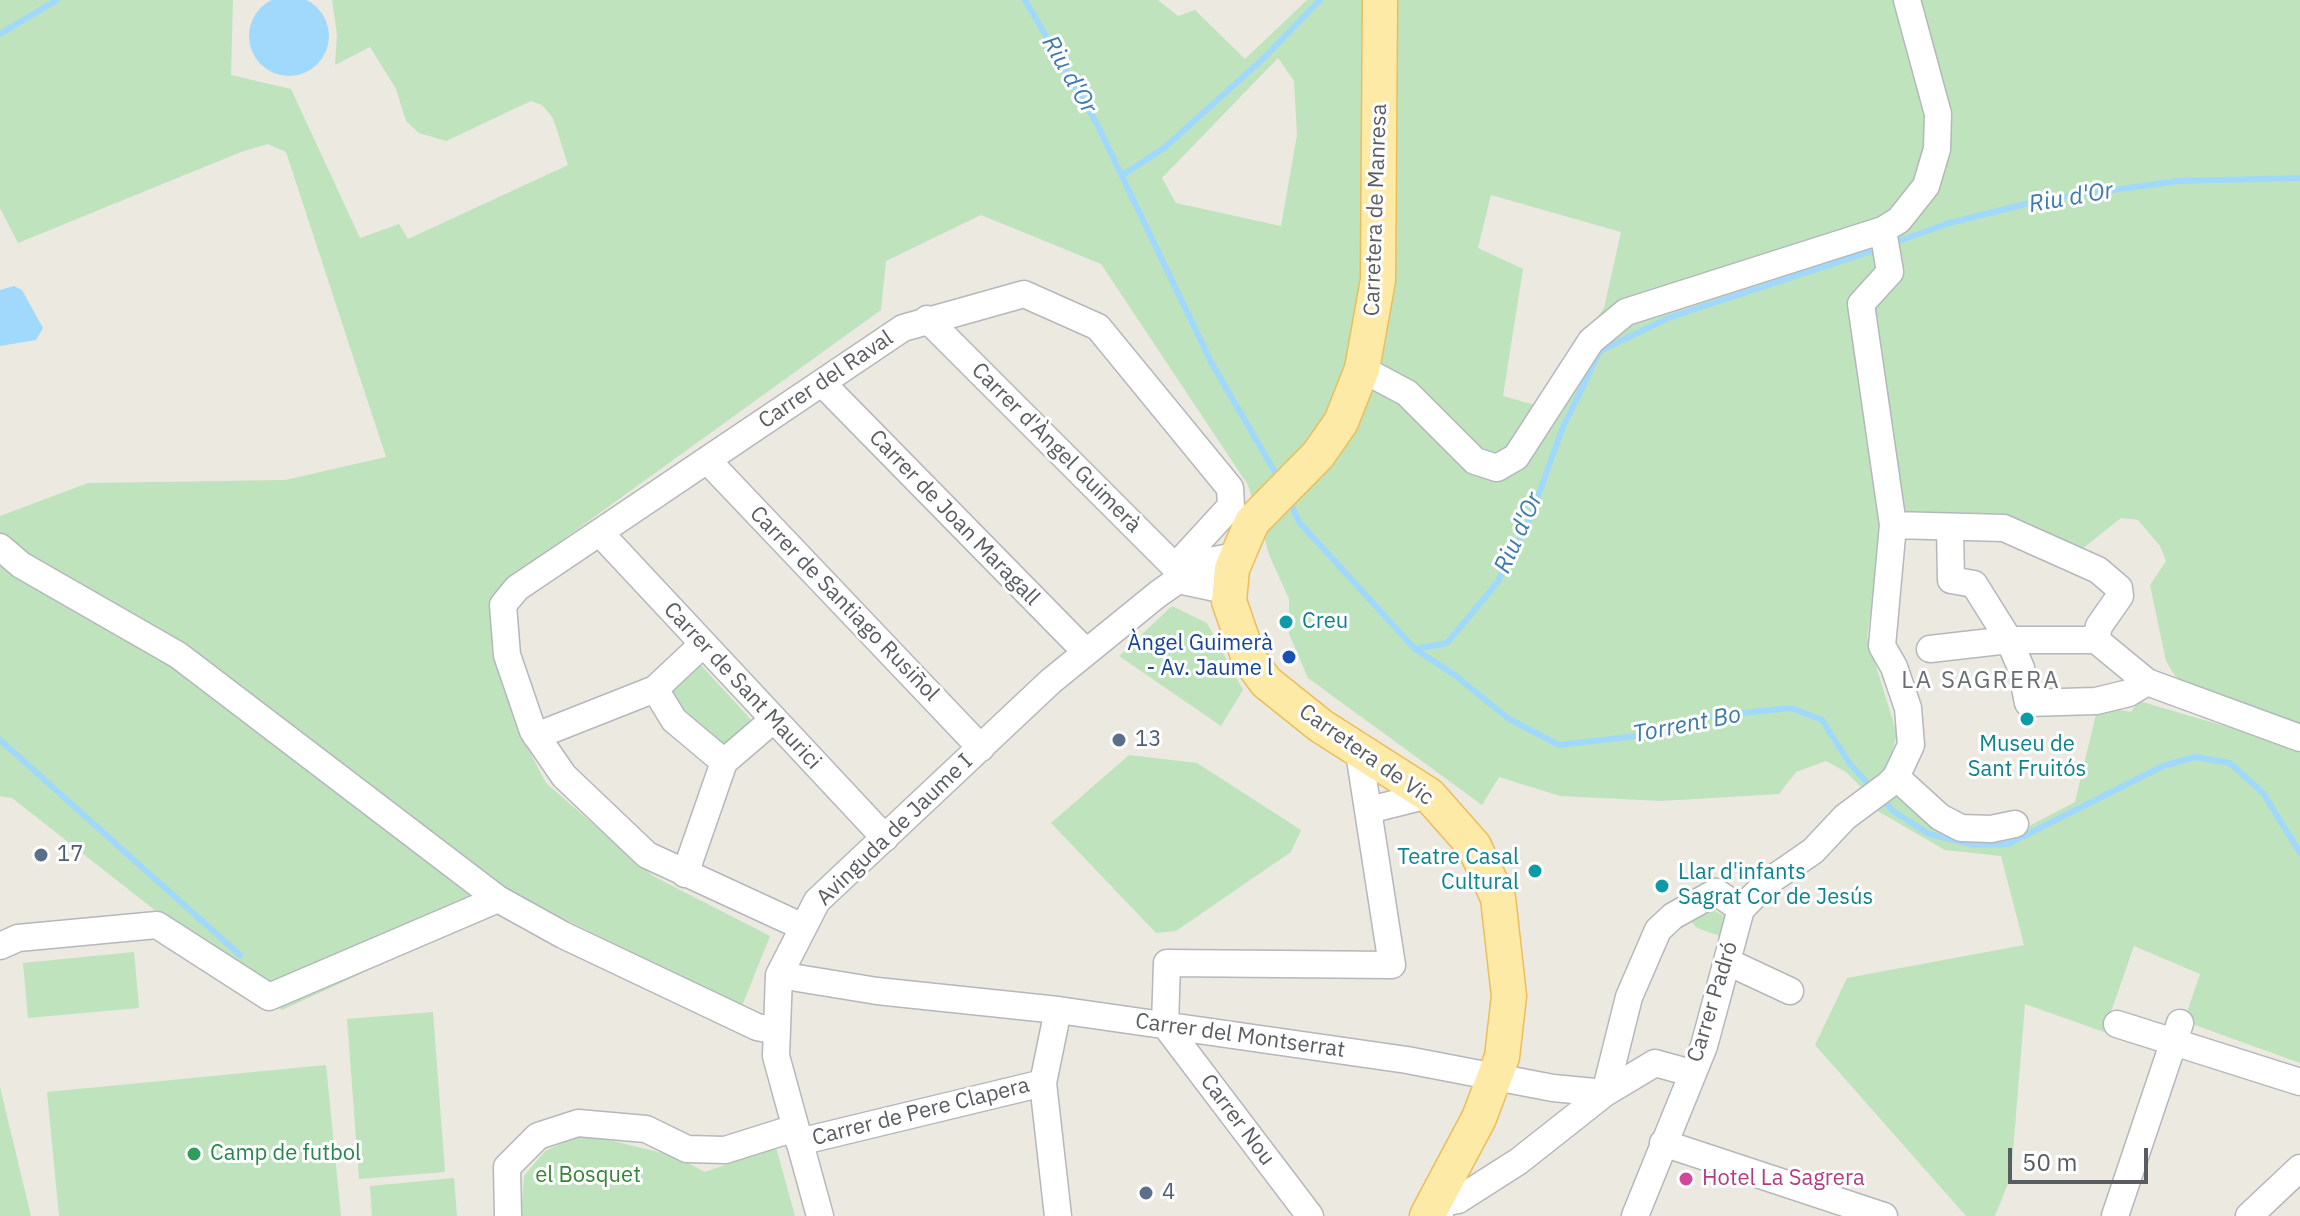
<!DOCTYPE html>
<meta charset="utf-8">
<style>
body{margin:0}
#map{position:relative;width:2300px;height:1216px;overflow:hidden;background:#ece9e1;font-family:"IBM Plex Sans",sans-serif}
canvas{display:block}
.scale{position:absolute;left:2008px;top:1148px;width:140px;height:36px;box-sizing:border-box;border:4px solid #595d61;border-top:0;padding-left:10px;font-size:24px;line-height:28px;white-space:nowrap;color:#595d61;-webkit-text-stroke:6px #fff;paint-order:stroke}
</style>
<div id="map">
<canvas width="2300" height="1216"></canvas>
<div class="scale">50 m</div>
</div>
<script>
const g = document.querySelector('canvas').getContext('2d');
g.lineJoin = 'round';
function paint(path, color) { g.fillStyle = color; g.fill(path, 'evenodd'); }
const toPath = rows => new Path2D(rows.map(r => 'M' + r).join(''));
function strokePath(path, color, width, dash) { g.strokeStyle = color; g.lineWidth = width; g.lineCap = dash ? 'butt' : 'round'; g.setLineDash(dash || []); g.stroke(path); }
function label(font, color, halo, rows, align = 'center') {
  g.font = font + ' "IBM Plex Sans",sans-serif'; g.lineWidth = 6; g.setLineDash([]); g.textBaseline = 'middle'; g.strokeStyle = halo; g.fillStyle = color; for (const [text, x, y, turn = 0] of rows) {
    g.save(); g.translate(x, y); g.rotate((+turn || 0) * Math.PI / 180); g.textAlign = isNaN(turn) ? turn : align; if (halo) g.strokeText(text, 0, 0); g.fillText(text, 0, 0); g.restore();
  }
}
const green = toPath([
 [0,0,233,0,231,75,291,89,360,238,399,224,408,239,568,165,553,118,542,105,531,101,446,141,419,133,406,121,396,89,370,47,335,65,337,35,332,0,1158,0,1178,16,1195,10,1245,59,1307,0,2300,0,2300,728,2203,694,2175,676,2166,661,2150,585,2166,561,2160,546,2138,520,2121,518,2082,549,2004,518,1902,515,1897,504,1869,322,1878,303,1901,282,1899,268,1867,283,1851,306,1884,521,1867,637,1897,734,1886,773,1864,790,1846,772,1826,761,1796,772,1779,794,1661,801,1560,796,1499,777,1482,805,1308,678,1289,634,1289,599,1270,557,1248,485,1101,264,981,215,886,261,881,310,504,582,491,614,492,651,525,743,546,783,653,876,770,936,742,1006,513,894,417,948,282,1010,12,798,0,796,0,516,88,483,285,480,386,457,286,152,268,144,241,152,18,243,0,208],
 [1278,58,1294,81,1297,135,1281,226,1176,203,1162,178],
 [1491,195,1621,232,1604,308,1571,356,1549,409,1503,396,1523,269,1478,248],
 [1172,606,1207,623,1243,690,1221,726,1119,656],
 [698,662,755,724,728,751,693,729,664,691],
 [2139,701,2269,739,2300,753,2300,1063,2184,1021,2200,974,2134,946,2104,1032,2025,1004,2011,1176,1995,1216,1966,1216,1815,1045,1847,978,2024,945,2001,856,1945,850,1876,810,1895,794,2010,836,2075,802,2098,706,2131,712],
 [1129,755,1197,763,1301,830,1291,852,1176,931,1156,933,1051,823],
 [1709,908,1731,919,1723,937,1697,928,1688,918],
 [134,952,139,1008,28,1018,23,963],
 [433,1012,445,1172,359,1179,347,1019],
 [326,1065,341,1216,59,1216,47,1092],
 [0,1087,31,1216,0,1216],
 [584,1134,675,1156,705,1172,776,1147,795,1216,521,1216,524,1176,545,1151],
 [454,1178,457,1216,372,1216,370,1186]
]);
const water = toPath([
 '249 36a40 40 0 1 1 80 0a40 40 0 1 1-80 0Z',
 [14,286,22,290,43,328,36,340,0,346,0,290]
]);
const stream = toPath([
 [1025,0,1098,126,1211,362,1279,479],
 [0,34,57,0],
 [1123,175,1164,148,1263,59,1320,0],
 [1891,244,1949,223,2046,199,2179,181,2300,178],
 [1289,500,1299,522,1415,649,1447,643,1497,583,1530,518,1563,427,1600,351,1668,318,1881,248],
 [1415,649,1456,676,1509,719,1559,745,1654,734,1705,717,1791,708,1822,720,1850,764,1872,788],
 [0,740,240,955],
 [1882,799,1894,812,1929,834,1975,845,2008,844,2163,766,2195,757,2230,763,2263,793,2300,853]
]);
const minor = toPath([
 [927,319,1175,567,1178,580],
 [1362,369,1407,393,1475,461,1497,468,1516,457,1591,341,1626,312,1883,230,1899,220,1926,186,1937,149,1938,114,1907,0],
 [822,383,1086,652],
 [707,460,981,748],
 [1893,525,2004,528,2098,570,2119,588,2120,596,2099,626,2096,640],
 [1950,527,1951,580,1974,584,2009,640,2021,668,2028,703,2096,701,2129,693,2147,682],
 [600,533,885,838],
 [0,547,21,565,178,655,498,899,563,935,757,1027,777,1031],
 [1187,580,1214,560,1236,556],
 [2096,640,2147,682,2300,738],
 [1930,649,2009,640,2096,640],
 [655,689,674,720,724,762],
 [536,736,655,689,703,644],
 [1896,777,1940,817,1961,828,1991,829,2015,824],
 [1369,810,1429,795],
 [685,874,724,762,774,719],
 [803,927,647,855,564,776,533,731,507,655,503,605,517,588,903,328,1024,294,1098,327,1230,488,1231,506,1175,567],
 [0,946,18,938,157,925,269,997,498,899],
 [1728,962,1790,991],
 [779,975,877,991,1058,1010,1407,1060,1553,1088,1605,1093],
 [2117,1024,2300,1082],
 [1165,1025,1167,963,1392,965,1358,746],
 [1165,1025,1310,1216],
 [1605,1093,1629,997,1658,930,1673,916,1716,892,1741,909],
 [799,1142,1043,1083],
 [1663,1143,1884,1216],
 [1440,1215,1432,1205,1458,1200,1519,1161,1605,1093,1655,1063,1691,1073],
 [508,1216,507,1167,538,1136,578,1123,646,1129,687,1149,725,1150,795,1128],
 [820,1216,776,1056,779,975,817,901,1051,681,1158,594,1178,580,1230,591],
 [1058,1216,1043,1083,1058,1010],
 [1635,1216,1704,1046,1741,909,1768,882,1813,851,1845,817,1888,785,1896,777,1911,745,1908,708,1894,667,1882,646,1893,525,1861,304,1890,272,1883,230],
 [2115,1216,2180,1023],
 [2249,1216,2300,1168]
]);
const major = toPath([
 [1380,0,1378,280,1362,369,1341,422,1318,455,1252,522,1232,569,1229,601,1249,659,1266,682,1321,726,1429,795,1474,846,1498,898,1509,996,1502,1057,1479,1118,1427,1216]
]);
const markers = [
 [1286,622,8,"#0f9aa8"],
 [1289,657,8,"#1a4fb4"],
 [2027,719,8,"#0f9aa8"],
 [1119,740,8,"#5c6f8a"],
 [41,855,8,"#5c6f8a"],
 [1535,871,8,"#0f9aa8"],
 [1662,886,8,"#0f9aa8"],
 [194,1154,8,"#2e9e5b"],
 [1686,1179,8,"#d1479c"],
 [1146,1193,8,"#5c6f8a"]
];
const streetNames = [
 ["Carretera de Manresa",1376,210,-88],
 ["Carrer del Raval",826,380,-34],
 ["Carrer d'Àngel Guimerà",1056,448,45],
 ["Carrer de Joan Maragall",954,518,46],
 ["Carrer de Santiago Rusiñol",844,604,46],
 ["Carrer de Sant Maurici",742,686,47],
 ["Carretera de Vic",1366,755,35],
 ["Avinguda de Jaume I",895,830,-44],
 ["Carrer Padró",1713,1002,-73],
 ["Carrer del Montserrat",1240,1036,8],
 ["Carrer de Pere Clapera",921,1112,-14],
 ["Carrer Nou",1237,1120,53]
];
const cultureNames = [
 ["Creu",1302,622],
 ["Museu de",2027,745,"center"],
 ["Sant Fruitós",2027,770,"center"],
 ["Teatre Casal",1519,858,"right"],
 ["Cultural",1519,883,"right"],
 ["Llar d'infants",1678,873],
 ["Sagrat Cor de Jesús",1678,898]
];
const transitNames = [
 ["Àngel Guimerà",1273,644],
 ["- Av. Jaume l",1273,669]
];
const serviceNames = [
 ["13",1135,740],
 ["17",57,855],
 ["4",1162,1193]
];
const leisureNames = [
 ["Camp de futbol",210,1154]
];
const parkNames = [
 ["el Bosquet",588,1176]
];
const hotelNames = [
 ["Hotel La Sagrera",1702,1179]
];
const waterNames = [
 ["Riu d'Or",1069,75,60],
 ["Riu d'Or",2071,198,-10],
 ["Riu d'Or",1519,533,-66],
 ["Torrent Bo",1687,725,-11]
];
const neighbourhoodNames = [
 ["LA SAGRERA",1981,681]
];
paint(green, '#bfe3bd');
paint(water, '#a1d9fc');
strokePath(stream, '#a1d9fc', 6);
strokePath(minor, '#b4b7bb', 29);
strokePath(major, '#edbd59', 37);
strokePath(minor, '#fff', 26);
strokePath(major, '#fceaa6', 34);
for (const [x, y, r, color] of markers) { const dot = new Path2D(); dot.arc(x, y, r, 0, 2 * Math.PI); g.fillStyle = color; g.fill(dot); strokePath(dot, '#fff', 3); }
label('22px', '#595d61', '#fff', streetNames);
label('22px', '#0d838f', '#fff', cultureNames, 'left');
label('22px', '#164399', '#fff', transitNames, 'right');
label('22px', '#4e5e75', '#fff', serviceNames, 'left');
label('22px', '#27864d', '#fff', leisureNames, 'left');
label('22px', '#378337', '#fff', parkNames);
label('22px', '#b23c85', '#fff', hotelNames, 'left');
label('italic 24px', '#3f7aad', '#fff', waterNames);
g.letterSpacing = '2px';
label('24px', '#6a6f73', '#fff', neighbourhoodNames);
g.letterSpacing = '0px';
</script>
